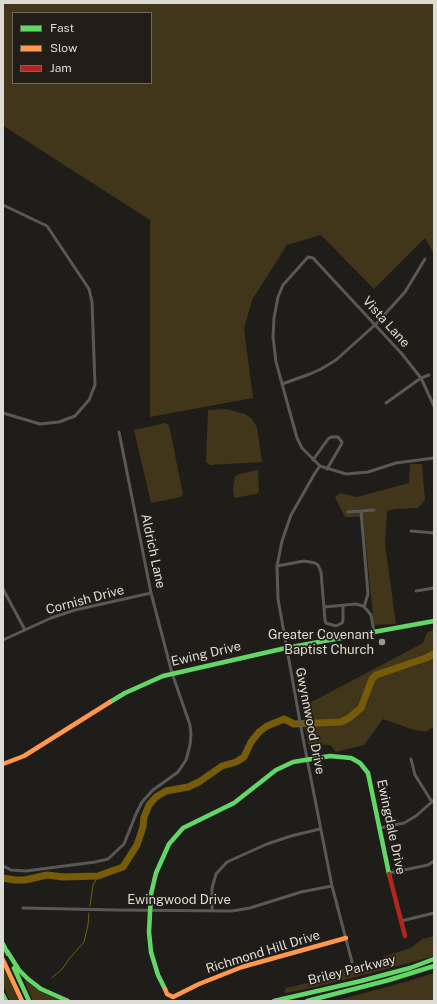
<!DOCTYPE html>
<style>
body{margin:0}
#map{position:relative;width:437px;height:1004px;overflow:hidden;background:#1f1d1a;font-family:"Public Sans",sans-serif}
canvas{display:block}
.frame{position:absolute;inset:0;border:4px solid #dddbd6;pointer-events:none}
.legend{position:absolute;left:12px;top:12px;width:140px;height:72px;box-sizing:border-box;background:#221e17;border:1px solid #6d6a63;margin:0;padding:5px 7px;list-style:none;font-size:12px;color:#dddbd6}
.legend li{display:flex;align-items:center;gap:8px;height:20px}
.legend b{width:20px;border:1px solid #6d6a63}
</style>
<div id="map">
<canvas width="437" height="1004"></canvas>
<div class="frame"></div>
<ul class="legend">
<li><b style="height:5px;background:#63d668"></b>Fast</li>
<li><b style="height:5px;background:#ff974d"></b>Slow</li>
<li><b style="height:5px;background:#b3261e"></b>Jam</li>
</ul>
</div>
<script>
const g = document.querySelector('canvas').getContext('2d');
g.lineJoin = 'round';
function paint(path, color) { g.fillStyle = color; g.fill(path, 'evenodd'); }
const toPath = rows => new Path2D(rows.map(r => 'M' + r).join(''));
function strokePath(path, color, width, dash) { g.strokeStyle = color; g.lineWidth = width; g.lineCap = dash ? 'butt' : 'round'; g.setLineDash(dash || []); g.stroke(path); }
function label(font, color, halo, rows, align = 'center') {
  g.font = font + ' "Public Sans",sans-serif'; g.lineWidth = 3.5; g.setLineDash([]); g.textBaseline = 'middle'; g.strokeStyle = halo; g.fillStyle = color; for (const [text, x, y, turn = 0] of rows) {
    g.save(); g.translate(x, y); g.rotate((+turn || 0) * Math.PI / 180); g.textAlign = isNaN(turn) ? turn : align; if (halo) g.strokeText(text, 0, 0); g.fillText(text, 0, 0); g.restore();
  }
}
const green = toPath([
 [3,3,434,3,434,254,425,238,374,289,321,235,287,245,252,300,244,329,253,398,150,417,150,220,5,127,3,127],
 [13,13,151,13,151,83,13,83],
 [226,409,245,414,251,418,257,427,262,462,210,465,206,462,208,410],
 [165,423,169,425,176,459,174,460,176,460,183,494,181,497,151,503,134,430],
 [410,464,422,464,425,500,418,508,395,509,387,511,385,544,396,624,374,625,363,517,345,517,335,497,340,493,357,497,409,483],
 [258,470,259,492,256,494,234,498,233,488,235,477,239,474],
 [434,629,434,727,425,732,411,729,383,719,364,745,336,752,330,745,308,744,302,707,423,643,427,633],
 [434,936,434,956,431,957,383,970,316,987,285,993,284,992,286,988,334,977,340,973,342,969,366,969,385,963,383,957,411,948,422,939],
 [3,966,19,1001,10,1001,3,985],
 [434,973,434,1001,335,1001,405,982],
 [24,980,41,992,62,1001,33,1001]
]);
const stream = toPath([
 [90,906,93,885,98,876],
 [52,978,63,968,69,959,84,942,88,925,89,913]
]);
const river = toPath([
 [3,878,15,880,25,880,47,875,63,877,98,876,123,867,137,845,143,827,144,817,149,805,156,797,166,791,188,787,199,782,222,766,236,762,244,757,251,742,259,732,267,726,277,722,284,719,294,724,341,722,349,718,361,708,372,679,376,675,426,658,434,654]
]);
const street = toPath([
 [3,205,47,226,89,289,92,302,95,385,89,400,75,416,59,422,40,424,3,413],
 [282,384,310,374,321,369,336,360,376,324,405,292,425,259],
 [386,403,421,378,429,375],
 [434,406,421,378,402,354,313,258,308,257,283,285,278,297,274,318,273,337,276,362,297,438,302,448,320,466,346,474,368,472,396,463,434,458],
 [313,460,328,439,331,437,338,437,342,442,341,445,327,469],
 [320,466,315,473,291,515,282,541,277,566,278,599,302,733,332,886,352,962],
 [348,512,361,511],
 [411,531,434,533],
 [277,566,304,561,315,563,318,565,321,572,325,620,326,623,336,626,342,623,343,620,343,606],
 [3,589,25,630],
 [416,591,434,588],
 [324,607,356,604,363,606,367,610,371,615,374,632],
 [364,607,368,594,361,511,374,510],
 [3,640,51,618,75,610,151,593],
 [411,759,415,775,432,802],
 [380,828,404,823,416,816,434,800],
 [3,866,11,870,26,871,95,862,108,859,124,844,136,814,142,802,153,790,178,772,186,760,190,745,191,734,190,725,172,673,151,593,119,432],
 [389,873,428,865,434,861],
 [23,908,116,910,232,911,250,908,301,892,332,886],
 [212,911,212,888,216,874,227,862,267,844,291,836,320,829],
 [401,921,434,913]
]);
const fast = toPath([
 [110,702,125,693,163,676,286,648,434,621],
 [3,944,8,954],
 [7,951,19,970,28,979,41,989,68,1001],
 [14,968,29,1001],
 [165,989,158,975,151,952,149,932,151,894,156,873,169,844,183,828,234,803,276,770,293,762,330,756,351,758,360,763,368,773,389,874],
 [3,995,6,1001],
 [274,1001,361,981,410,968,434,959],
 [307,1001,389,980,434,966]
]);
const slow = toPath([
 [3,764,24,756,110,702],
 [3,960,22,1001],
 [165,989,167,994,173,997,199,984,242,967,346,938]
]);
const jam = toPath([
 [389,874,405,936]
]);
const markers = [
 [382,642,4,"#9a9894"]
];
const streetNames = [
 ["Vista Lane",386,322,48],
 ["Aldrich Lane",153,551,78],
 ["Cornish Drive",85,600,-15],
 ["Ewing Drive",206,654,-13],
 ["Gwynnwood Drive",310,721,79],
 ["Ewingdale Drive",391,827,78],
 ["Ewingwood Drive",179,900],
 ["Richmond Hill Drive",263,952,-17],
 ["Briley Parkway",352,970,-14]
];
const poiNames = [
 ["Greater Covenant",374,635],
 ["Baptist Church",374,650]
];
paint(green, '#41351a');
strokePath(stream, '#765c08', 1);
strokePath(river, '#765c08', 7);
strokePath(street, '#5a5856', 3);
strokePath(fast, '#63d668', 4.5);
strokePath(slow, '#ff974d', 4.5);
strokePath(jam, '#b3261e', 4.5);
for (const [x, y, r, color] of markers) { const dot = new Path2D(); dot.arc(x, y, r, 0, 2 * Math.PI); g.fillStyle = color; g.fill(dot); strokePath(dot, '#221e17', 1.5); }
label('13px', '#dddbd6', '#221e17', streetNames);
label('13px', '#dddbd6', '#221e17', poiNames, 'right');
</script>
